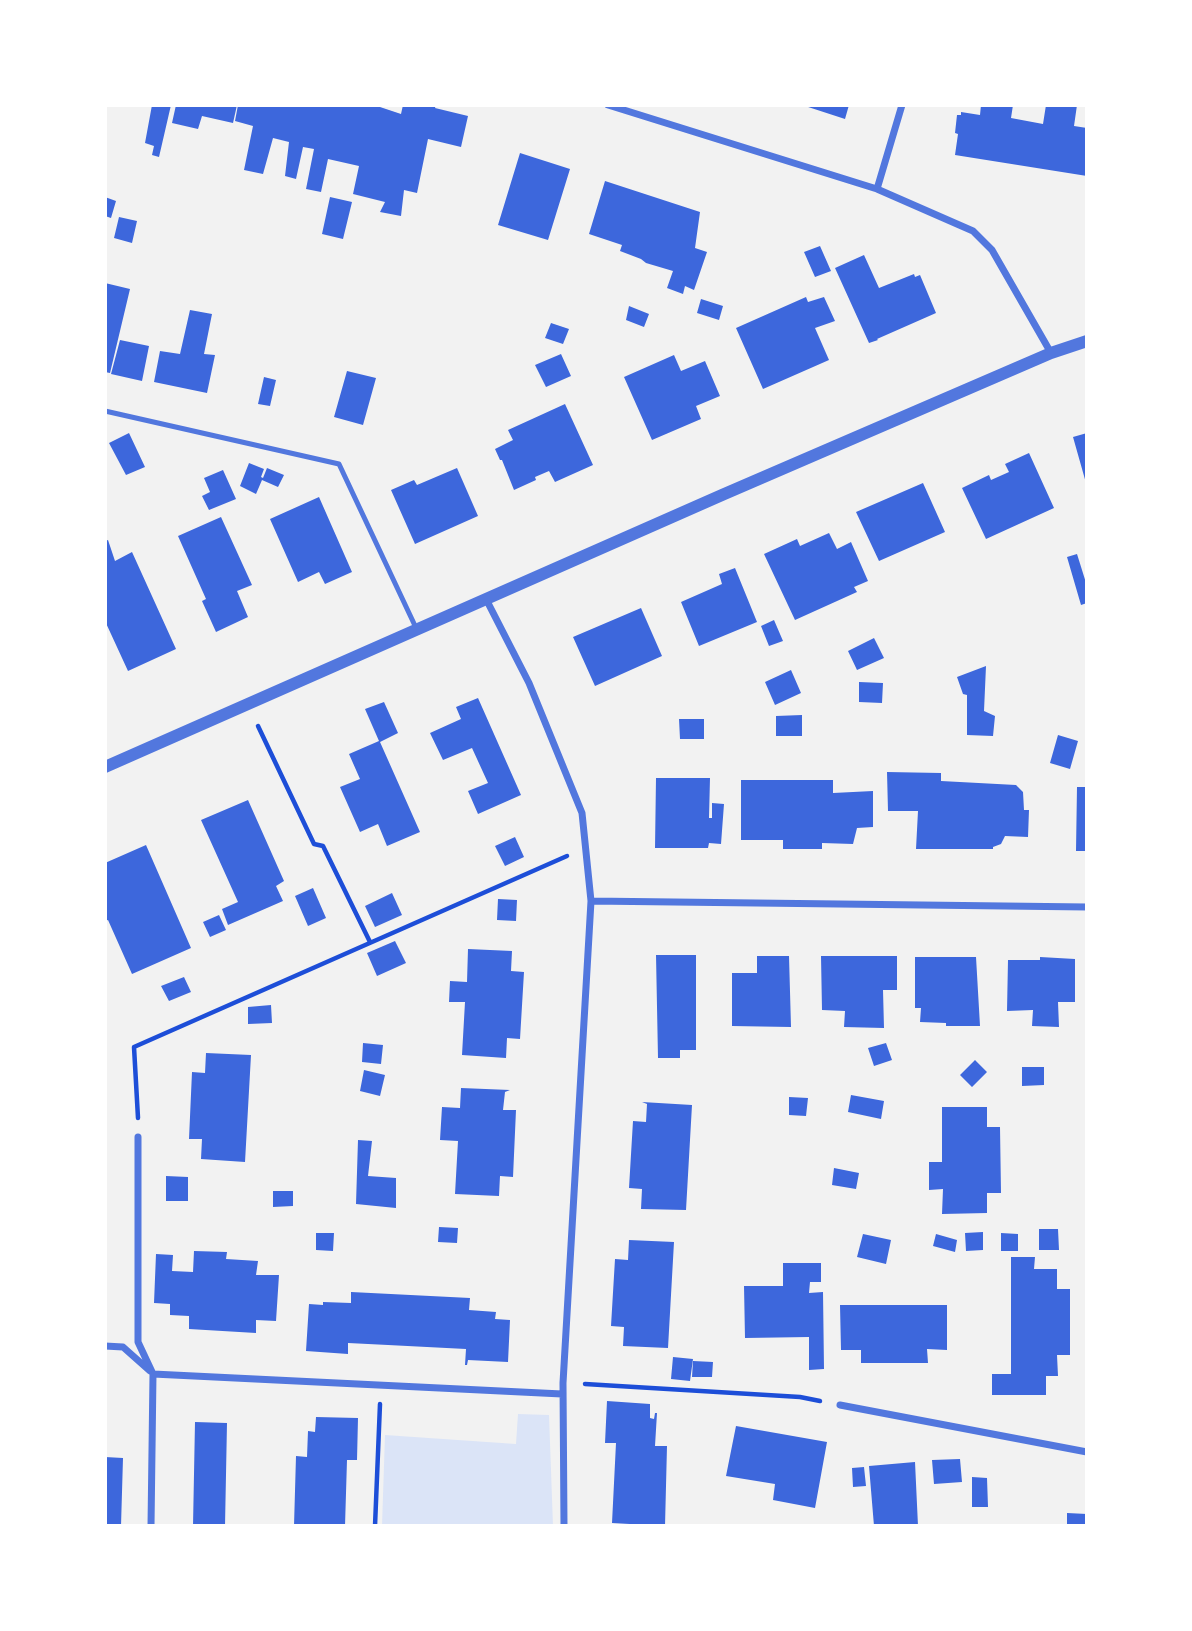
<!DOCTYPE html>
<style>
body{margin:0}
#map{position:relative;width:1192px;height:1631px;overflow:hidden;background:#f2f2f2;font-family:Mulish,sans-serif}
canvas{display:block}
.frame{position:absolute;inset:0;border:107px solid #fff;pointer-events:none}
</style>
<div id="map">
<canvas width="1192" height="1631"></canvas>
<div class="frame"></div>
</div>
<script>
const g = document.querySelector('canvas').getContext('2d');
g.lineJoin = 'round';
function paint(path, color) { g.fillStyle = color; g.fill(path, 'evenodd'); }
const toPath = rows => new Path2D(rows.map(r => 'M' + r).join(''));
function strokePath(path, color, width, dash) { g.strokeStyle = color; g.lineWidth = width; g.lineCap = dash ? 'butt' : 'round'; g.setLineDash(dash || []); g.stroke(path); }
const green = toPath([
 [518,1414,549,1415,553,1526,382,1526,385,1435,516,1444]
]);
const building = toPath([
 [152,105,171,105,159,157,152,155,154,146,145,143],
 [176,105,237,105,233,123,202,116,198,129,172,123],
 [238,105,374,105,401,114,403,105,436,105,435,108,468,116,461,147,428,139,417,193,404,190,401,216,380,212,385,202,353,194,359,166,328,159,321,192,306,189,314,149,303,147,296,179,285,176,289,142,273,138,263,174,244,170,253,126,235,121],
 [802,105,849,105,845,119],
 [981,105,1013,105,1011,118,1043,124,1046,105,1077,105,1074,126,1087,128,1087,176,955,155,958,134,955,133,957,115,961,115,961,112,980,115],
 [520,153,570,169,548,240,498,225],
 [605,181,700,212,695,248,707,252,694,290,685,286,683,294,667,288,673,271,646,263,641,259,620,251,622,245,589,234],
 [105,197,116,201,111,218,105,216],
 [330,197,352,202,343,239,322,234],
 [119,217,137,221,132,243,114,238],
 [820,246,831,271,815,277,804,252],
 [864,255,879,288,914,274,915,277,920,275,936,313,877,339,878,340,869,343,835,268],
 [105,283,130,289,110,373,105,372],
 [806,297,808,302,824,297,835,321,815,328,829,360,763,389,736,328],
 [701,299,723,306,719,320,697,313],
 [629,306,649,314,644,327,626,320],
 [190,310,212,314,204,354,215,355,207,393,154,382,160,351,180,354],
 [551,323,569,329,563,344,545,338],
 [120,340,149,346,142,381,111,374],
 [561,354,571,376,546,387,535,365],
 [674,355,681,371,705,361,720,396,696,406,701,419,652,440,624,377],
 [347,371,376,378,363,425,334,417],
 [264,377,276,380,270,406,258,404],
 [565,404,593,465,555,482,549,471,535,477,536,480,514,490,502,460,500,460,495,449,513,440,508,430],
 [129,433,145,467,126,475,109,443],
 [1087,433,1087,483,1086,483,1073,437],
 [1029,453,1054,508,986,539,962,488,989,475,991,480,1009,472,1005,464],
 [249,463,264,469,261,477,263,478,267,468,284,475,278,487,262,480,256,494,240,486],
 [457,468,478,516,415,544,391,490,414,480,417,485],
 [223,470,236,499,209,510,202,496,210,492,204,478],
 [923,483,945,532,879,561,856,512],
 [319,497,352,572,325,584,319,572,298,582,270,519],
 [221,517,252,585,237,591,248,617,216,632,202,601,206,599,178,536],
 [829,533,837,549,851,542,868,581,854,587,857,592,795,620,764,554,797,539,800,546],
 [108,540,115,561,132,552,176,649,128,671,105,621,105,541],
 [1077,554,1087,586,1087,603,1081,605,1067,557],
 [735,568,757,622,699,646,681,602,722,584,719,574],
 [641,608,662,656,595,686,573,637],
 [774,620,783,641,769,646,761,626],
 [874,638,884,658,857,670,848,651],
 [986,666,984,711,995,716,993,736,967,735,967,695,963,694,957,677],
 [791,670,801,693,775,705,765,682],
 [859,682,883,683,882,703,859,702],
 [478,698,521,795,478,814,468,791,488,783,472,748,443,760,430,733,461,719,456,707],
 [384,702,398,733,380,742,420,832,387,846,378,824,360,832,340,787,360,779,349,754,379,741,365,709],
 [802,715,802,736,776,736,776,716],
 [679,719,704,719,704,739,680,739],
 [1058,735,1078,741,1070,769,1050,763],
 [887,772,941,773,941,781,1016,785,1023,792,1024,810,1029,810,1028,837,1005,836,1001,844,993,847,993,849,916,849,918,811,888,811],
 [656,778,710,778,709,818,712,818,712,803,724,804,721,844,709,843,708,848,655,848],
 [741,780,833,780,833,793,873,791,873,827,857,828,853,844,822,843,822,849,783,849,783,840,741,840],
 [1077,787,1087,787,1087,851,1076,851],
 [248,800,284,881,276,886,283,901,228,925,222,909,238,902,201,820],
 [515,837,524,857,505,866,495,846],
 [146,845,191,948,132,974,108,920,105,921,105,863],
 [313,888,326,918,308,926,295,896],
 [392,893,402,915,375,927,365,906],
 [498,899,517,900,516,921,497,920],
 [219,915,226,930,210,937,203,922],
 [395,941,406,963,377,976,367,953],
 [468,949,512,951,511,971,524,972,520,1039,507,1038,506,1058,462,1055,465,1002,449,1002,450,981,467,982],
 [656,955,696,955,696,1050,680,1050,680,1058,658,1058],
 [757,956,789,956,791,1027,732,1026,732,973,757,973],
 [821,956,897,956,897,990,883,990,884,1028,844,1027,845,1011,822,1010],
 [915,957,976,957,980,1026,946,1026,946,1023,920,1022,921,1008,915,1008],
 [1040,957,1075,959,1075,1002,1058,1002,1059,1027,1032,1026,1033,1010,1007,1011,1008,960,1040,960],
 [184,977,191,992,169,1001,161,986],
 [271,1005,272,1023,248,1024,248,1007],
 [363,1043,383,1045,381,1064,362,1062],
 [886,1043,892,1060,874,1066,868,1048],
 [206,1053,251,1055,245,1162,201,1159,202,1139,189,1139,192,1072,205,1073],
 [975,1060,987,1072,972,1087,960,1075],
 [1022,1067,1044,1067,1044,1085,1022,1086],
 [364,1070,385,1075,380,1096,360,1091],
 [461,1088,510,1090,505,1092,503,1110,516,1110,513,1177,500,1176,499,1196,455,1194,458,1141,440,1140,442,1107,460,1108],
 [851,1095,884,1101,881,1119,848,1112],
 [789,1097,808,1098,806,1116,789,1115],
 [642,1102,692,1105,686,1210,641,1209,642,1189,629,1188,633,1121,646,1122,647,1104],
 [942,1107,987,1107,987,1127,1000,1127,1001,1193,987,1193,987,1213,942,1214,943,1189,929,1190,929,1162,942,1162],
 [358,1140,372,1141,368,1176,396,1178,396,1208,356,1204],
 [834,1168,859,1173,856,1189,832,1185],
 [166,1176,188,1177,188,1201,166,1201],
 [273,1191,293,1191,293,1206,273,1207],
 [439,1227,458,1228,457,1243,438,1242],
 [1039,1229,1058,1229,1059,1250,1039,1250],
 [983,1232,983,1250,966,1251,965,1233],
 [316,1233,334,1233,333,1251,316,1250],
 [1001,1233,1018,1234,1018,1251,1001,1251],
 [863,1234,891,1240,886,1264,857,1257],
 [936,1234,957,1240,955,1252,933,1246],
 [629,1240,674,1242,668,1348,623,1346,624,1327,611,1326,615,1259,628,1260],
 [194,1251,227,1252,226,1259,258,1261,256,1275,279,1275,276,1321,256,1320,256,1333,189,1329,189,1316,170,1315,170,1304,154,1303,156,1254,173,1255,172,1271,193,1272],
 [1011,1257,1035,1257,1034,1269,1057,1269,1057,1289,1070,1289,1070,1355,1057,1355,1058,1376,1046,1376,1046,1395,992,1395,992,1374,1011,1374],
 [783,1263,821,1263,821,1282,810,1282,809,1293,823,1292,824,1369,809,1370,809,1337,745,1338,744,1286,783,1286],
 [351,1292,470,1298,469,1310,496,1312,495,1319,510,1320,508,1362,468,1360,467,1365,465,1365,466,1349,388,1345,348,1343,348,1354,306,1351,309,1304,323,1305,323,1302,351,1303],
 [840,1305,947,1305,947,1350,927,1349,928,1363,861,1363,861,1350,841,1350],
 [673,1357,693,1359,690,1381,671,1379],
 [693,1361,713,1362,712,1377,692,1377],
 [607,1401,650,1404,650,1418,654,1419,655,1413,657,1413,655,1446,667,1446,665,1526,612,1523,616,1443,605,1443],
 [316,1417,358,1418,357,1460,347,1460,345,1526,294,1526,296,1456,307,1457,308,1431,315,1432],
 [195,1422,227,1423,225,1526,193,1526],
 [736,1426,827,1442,815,1508,773,1500,775,1484,726,1476],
 [105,1457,123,1458,121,1526,105,1526],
 [960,1459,962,1482,934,1484,932,1460],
 [915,1462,918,1526,874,1526,869,1466],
 [864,1467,866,1486,853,1487,852,1468],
 [972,1477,987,1478,988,1507,972,1507],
 [1067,1513,1087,1514,1087,1526,1067,1526]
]);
const path = toPath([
 [258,726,314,844,323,846,370,942],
 [138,1118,134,1047,567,856],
 [585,1384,800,1397,820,1401],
 [375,1526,380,1404]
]);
const service = toPath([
 [105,411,339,464,417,630]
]);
const minor = toPath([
 [608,105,877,189,973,231,992,250,1051,353],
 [877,189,902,105],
 [486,599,529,683,582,813,591,901,563,1383,564,1526],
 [591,901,1087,907],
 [138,1137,138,1342,153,1374,151,1526],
 [105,1346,123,1347,150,1371],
 [153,1374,562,1394],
 [840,1405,1087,1452]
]);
const tertiary = toPath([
 [105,767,722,495,1051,353,1087,341]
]);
paint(green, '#dbe4f7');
paint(building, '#3d67dc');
strokePath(path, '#1d4ed8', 4.5);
strokePath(service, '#5277de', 5);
strokePath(minor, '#5277de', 7);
strokePath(tertiary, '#5277de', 12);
</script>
